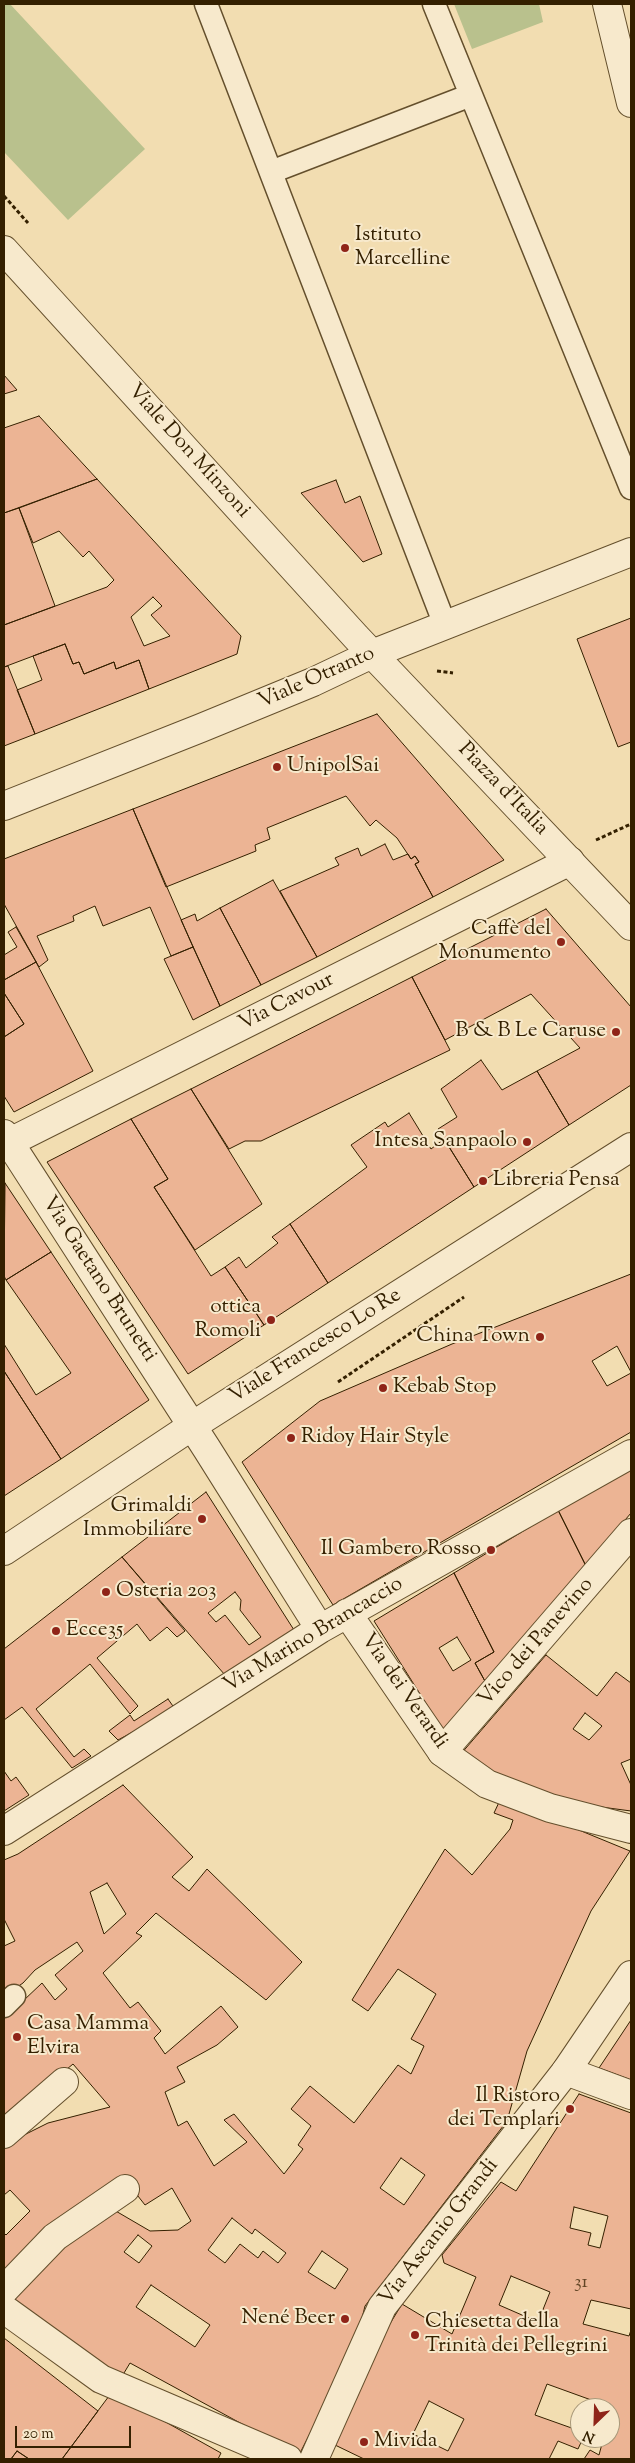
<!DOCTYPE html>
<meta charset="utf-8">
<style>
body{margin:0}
#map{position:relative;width:635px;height:2463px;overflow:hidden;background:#f2ddb1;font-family:"Sorts Mill Goudy",serif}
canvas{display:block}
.frame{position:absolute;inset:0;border:5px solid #342000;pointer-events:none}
.north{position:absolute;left:570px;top:2398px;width:50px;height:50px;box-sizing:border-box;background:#f7e9cc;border:1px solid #a9997a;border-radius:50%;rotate:204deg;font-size:14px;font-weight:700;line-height:20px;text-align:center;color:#342000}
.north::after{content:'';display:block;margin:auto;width:18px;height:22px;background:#8f2418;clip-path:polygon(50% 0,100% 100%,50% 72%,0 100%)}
.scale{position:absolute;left:15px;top:2426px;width:116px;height:22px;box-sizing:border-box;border:2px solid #342000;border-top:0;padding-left:6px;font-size:15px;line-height:18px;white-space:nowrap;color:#342000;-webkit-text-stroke:4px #f7e9cc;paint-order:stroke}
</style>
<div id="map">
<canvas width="635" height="2463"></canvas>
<div class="frame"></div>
<div class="north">N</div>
<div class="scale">20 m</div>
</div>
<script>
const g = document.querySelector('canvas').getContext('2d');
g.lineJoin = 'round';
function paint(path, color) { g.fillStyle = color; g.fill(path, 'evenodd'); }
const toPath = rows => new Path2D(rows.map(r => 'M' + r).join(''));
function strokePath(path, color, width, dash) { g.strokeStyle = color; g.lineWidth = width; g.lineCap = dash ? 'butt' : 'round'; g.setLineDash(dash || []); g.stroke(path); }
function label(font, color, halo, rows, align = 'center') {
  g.font = font + ' "Sorts Mill Goudy",serif'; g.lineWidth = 4; g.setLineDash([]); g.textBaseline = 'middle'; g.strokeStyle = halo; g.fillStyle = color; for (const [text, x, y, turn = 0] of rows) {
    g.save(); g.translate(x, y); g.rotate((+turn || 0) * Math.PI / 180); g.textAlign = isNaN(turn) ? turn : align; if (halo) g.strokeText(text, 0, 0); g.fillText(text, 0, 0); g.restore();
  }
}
const green = toPath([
 [4,4,10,4,145,149,68,220,4,152],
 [454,4,539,4,543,22,472,49]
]);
const building = toPath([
 [4,375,17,390,4,394,4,375],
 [39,416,97,479,4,513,4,428,39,416],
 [97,479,241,636,237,654,149,689,139,660,116,669,114,662,84,674,79,662,73,664,65,644,4,667,4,625,107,587,114,580,89,551,83,557,59,531,33,543,19,508,97,479],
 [153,597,162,606,151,615,170,636,144,646,131,617,153,597],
 [336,480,345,503,360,496,382,554,363,562,301,493,336,480],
 [19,508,55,606,4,625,4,513,19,508],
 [631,618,631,742,618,747,577,639,631,618],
 [65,644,73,664,79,662,84,674,114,662,116,669,139,660,149,689,35,734,17,690,42,680,33,656,65,644],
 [8,666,35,734,4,746,4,667,8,666],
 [377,714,504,860,433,897,415,864,419,862,415,856,411,859,397,838,376,820,370,826,346,796,267,828,270,839,255,845,256,851,166,887,133,809,377,714],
 [133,809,193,947,171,956,150,907,103,926,95,906,73,916,74,921,37,936,48,960,39,967,4,904,4,859,133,809],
 [385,844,393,860,408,854,411,859,415,856,419,862,415,864,433,897,317,957,280,891,339,865,335,858,358,848,361,856,385,844],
 [273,880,317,957,261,985,220,908,273,880],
 [220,908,261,985,220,1006,181,920,195,914,197,921,220,908],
 [546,909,631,1007,631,1085,569,1125,537,1071,580,1048,531,994,445,1040,412,977,546,909],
 [16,927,36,962,4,980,4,955,17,947,8,932,16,927],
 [193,947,220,1006,193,1020,164,959,193,947],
 [36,962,93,1071,14,1112,4,1096,4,1037,24,1024,4,993,4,980,36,962],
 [412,977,450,1050,261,1141,245,1141,229,1149,191,1089,412,977],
 [4,993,24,1024,4,1037,4,993],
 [481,1060,502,1090,537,1071,569,1125,474,1187,438,1129,457,1117,441,1089,481,1060],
 [191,1089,262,1204,195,1250,154,1187,168,1179,131,1119,191,1089],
 [409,1113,431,1149,444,1139,474,1187,328,1283,290,1224,367,1167,351,1145,385,1122,388,1127,409,1113],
 [131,1119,168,1179,154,1187,211,1276,225,1267,264,1325,188,1374,47,1162,131,1119],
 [5,1183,51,1252,6,1280,4,1276,5,1183],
 [290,1224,328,1283,264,1325,225,1267,239,1257,246,1268,278,1243,272,1237,290,1224],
 [51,1252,149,1400,61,1459,4,1371,4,1344,36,1395,71,1373,6,1280,51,1252],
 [631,1274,631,1372,617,1346,592,1361,607,1386,631,1373,631,1432,333,1605,242,1462,320,1401,452,1344,631,1274],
 [4,1371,61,1459,4,1496,4,1371],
 [631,1466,631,1513,586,1566,558,1510,631,1466],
 [206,1492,294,1630,225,1675,122,1557,206,1492],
 [235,1592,241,1600,240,1610,261,1637,249,1645,225,1615,216,1622,208,1613,235,1592],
 [558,1510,586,1566,486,1683,475,1663,494,1652,454,1573,558,1510],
 [122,1557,185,1631,177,1637,167,1627,150,1641,137,1624,97,1658,138,1706,130,1714,90,1664,36,1709,74,1757,84,1749,91,1756,72,1768,22,1707,4,1720,4,1649,122,1557],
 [454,1573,494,1652,475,1663,486,1683,444,1732,374,1621,454,1573],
 [457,1637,471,1660,453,1671,439,1648,457,1637],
 [546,1655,597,1696,616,1672,631,1683,631,1759,621,1763,631,1785,631,1811,556,1801,496,1779,460,1755,546,1655],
 [585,1713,602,1726,589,1740,573,1729,585,1713],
 [168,1699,175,1709,118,1740,109,1731,130,1715,134,1721,168,1699],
 [4,1771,11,1781,16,1777,29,1795,4,1811,4,1771],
 [123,1785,193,1857,172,1877,189,1891,207,1869,302,1962,266,2000,156,1913,136,1933,142,1936,103,1973,130,2008,138,2002,161,2031,154,2038,165,2054,221,2006,238,2027,217,2045,177,2067,185,2082,165,2092,178,2126,187,2121,214,2166,247,2142,224,2120,234,2114,284,2174,303,2149,298,2145,311,2126,291,2109,310,2086,354,2123,398,2065,411,2074,424,2046,411,2039,436,1994,398,1969,368,2011,352,2000,445,1849,472,1875,510,1829,513,1820,494,1813,501,1798,630,1851,591,1911,527,2051,507,2121,365,2306,356,2343,299,2455,130,2363,121,2378,5,2299,52,2252,114,2210,150,2231,178,2230,191,2221,172,2188,145,2205,123,2177,8,2272,4,2268,4,2233,6,2235,30,2211,10,2190,4,2195,4,2149,10,2142,48,2123,110,2107,73,2064,4,2122,4,2019,42,1983,55,2000,67,1989,55,1975,83,1951,77,1942,35,1970,23,1983,4,1996,4,1946,15,1941,4,1919,4,1860,18,1854,123,1785],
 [107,1883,126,1914,104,1934,90,1892,107,1883],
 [401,2158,425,2175,404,2205,380,2188,401,2158],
 [232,2218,252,2234,255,2229,286,2253,278,2263,263,2251,258,2258,240,2244,225,2263,208,2250,232,2218],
 [138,2235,152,2246,139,2263,124,2252,138,2235],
 [322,2251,348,2269,335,2289,308,2272,322,2251],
 [151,2285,210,2325,195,2347,136,2307,151,2285],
 [631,2020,631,2080,599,2068,631,2020],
 [579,2094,631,2113,631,2309,591,2300,583,2324,629,2336,631,2330,631,2459,584,2459,590,2450,599,2455,603,2440,595,2438,610,2438,610,2408,592,2408,594,2401,547,2384,535,2415,580,2431,580,2438,583,2438,578,2449,558,2441,549,2459,364,2459,335,2445,369,2358,402,2304,452,2334,476,2277,444,2263,442,2255,501,2182,516,2191,579,2094],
 [574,2207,608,2216,600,2248,588,2245,591,2233,570,2228,574,2207],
 [511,2276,550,2292,538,2322,499,2305,511,2276],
 [429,2401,464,2419,448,2451,413,2434,429,2401],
 [4,2338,98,2411,62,2459,29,2459,17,2451,11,2459,4,2459,4,2338],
 [112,2392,221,2453,218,2459,62,2459,112,2392],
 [17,2451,29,2459,11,2459,17,2451]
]);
const path = toPath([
 [4,196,28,223],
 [437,671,453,673],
 [596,840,631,824],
 [338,1382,464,1297]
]);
const service = toPath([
 [206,4,445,625],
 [434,4,631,488],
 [271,172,471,95],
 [4,2006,14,1996]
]);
const pedestrian = toPath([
 [442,1752,631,1533],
 [566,2071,631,2095]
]);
const minor = toPath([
 [607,4,631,103],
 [4,1134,207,1449,320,1629],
 [4,1145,570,861],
 [347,1613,442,1752,487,1784,550,1808,631,1829],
 [4,1831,320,1629,631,1454],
 [4,2134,64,2082],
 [4,2290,55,2237,125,2189],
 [4,2309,101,2379,288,2459],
 [314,2459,382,2307,566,2071,631,1975]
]);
const tertiary = toPath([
 [4,250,356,637,631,926],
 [4,806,201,728,313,682,372,654,631,552],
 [4,1551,192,1426,631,1147]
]);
const markers = [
 [345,248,5,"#8f2418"],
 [277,767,5,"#8f2418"],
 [561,942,5,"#8f2418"],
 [616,1032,5,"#8f2418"],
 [527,1142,5,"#8f2418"],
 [483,1181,5,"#8f2418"],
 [271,1320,5,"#8f2418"],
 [540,1337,5,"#8f2418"],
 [383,1388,5,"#8f2418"],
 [291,1438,5,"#8f2418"],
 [202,1519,5,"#8f2418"],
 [491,1550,5,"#8f2418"],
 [106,1592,5,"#8f2418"],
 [56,1631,5,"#8f2418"],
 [17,2037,5,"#8f2418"],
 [570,2109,5,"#8f2418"],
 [345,2319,5,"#8f2418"],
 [415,2335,5,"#8f2418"],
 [364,2442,5,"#8f2418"]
];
const numberNames = [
 ["31",581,2284]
];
const poiNames = [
 ["Istituto",355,236],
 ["Marcelline",355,260],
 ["UnipolSai",287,767],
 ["Caffè del",551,930,"right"],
 ["Monumento",551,954,"right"],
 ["B & B Le Caruse",606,1032,"right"],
 ["Intesa Sanpaolo",517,1142,"right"],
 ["Libreria Pensa",493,1181],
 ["ottica",261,1308,"right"],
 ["Romoli",261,1332,"right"],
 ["China Town",530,1337,"right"],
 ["Kebab Stop",393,1388],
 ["Ridoy Hair Style",301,1438],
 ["Grimaldi",192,1507,"right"],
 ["Immobiliare",192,1531,"right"],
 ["Il Gambero Rosso",481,1550,"right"],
 ["Osteria 203",116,1592],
 ["Ecce35",66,1631],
 ["Casa Mamma",27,2025],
 ["Elvira",27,2049],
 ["Il Ristoro",560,2097,"right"],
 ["dei Templari",560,2121,"right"],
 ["Nené Beer",335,2319,"right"],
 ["Chiesetta della",425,2323],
 ["Trinità dei Pellegrini",425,2347],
 ["Mivida",374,2442]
];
const streetNames = [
 ["Viale Don Minzoni",188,452,48],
 ["Viale Otranto",317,679,-24],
 ["Piazza d'Italia",502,790,46],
 ["Via Cavour",287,1003,-27],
 ["Via Gaetano Brunetti",98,1280,57],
 ["Viale Francesco Lo Re",316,1347,-32],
 ["Via Marino Brancaccio",314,1636,-31],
 ["Vico dei Panevino",537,1643,-49],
 ["Via dei Verardi",403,1692,55],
 ["Via Ascanio Grandi",440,2233,-52]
];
paint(green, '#b9c18d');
paint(building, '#ecb494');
strokePath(building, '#342000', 1);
strokePath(service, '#644f2c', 25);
strokePath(pedestrian, '#644f2c', 30);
strokePath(minor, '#644f2c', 30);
strokePath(tertiary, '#644f2c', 30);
strokePath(path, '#342000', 3, [4, 2.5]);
strokePath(service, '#f7e9cc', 22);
strokePath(pedestrian, '#f7e9cc', 28);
strokePath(minor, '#f7e9cc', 28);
strokePath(tertiary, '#f7e9cc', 28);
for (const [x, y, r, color] of markers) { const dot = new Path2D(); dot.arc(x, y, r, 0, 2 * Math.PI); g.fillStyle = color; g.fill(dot); strokePath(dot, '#f7e9cc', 2); }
label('19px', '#624525', null, numberNames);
label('21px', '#342000', '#f7e9cc', poiNames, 'left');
label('21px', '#342000', '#f7e9cc', streetNames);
</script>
